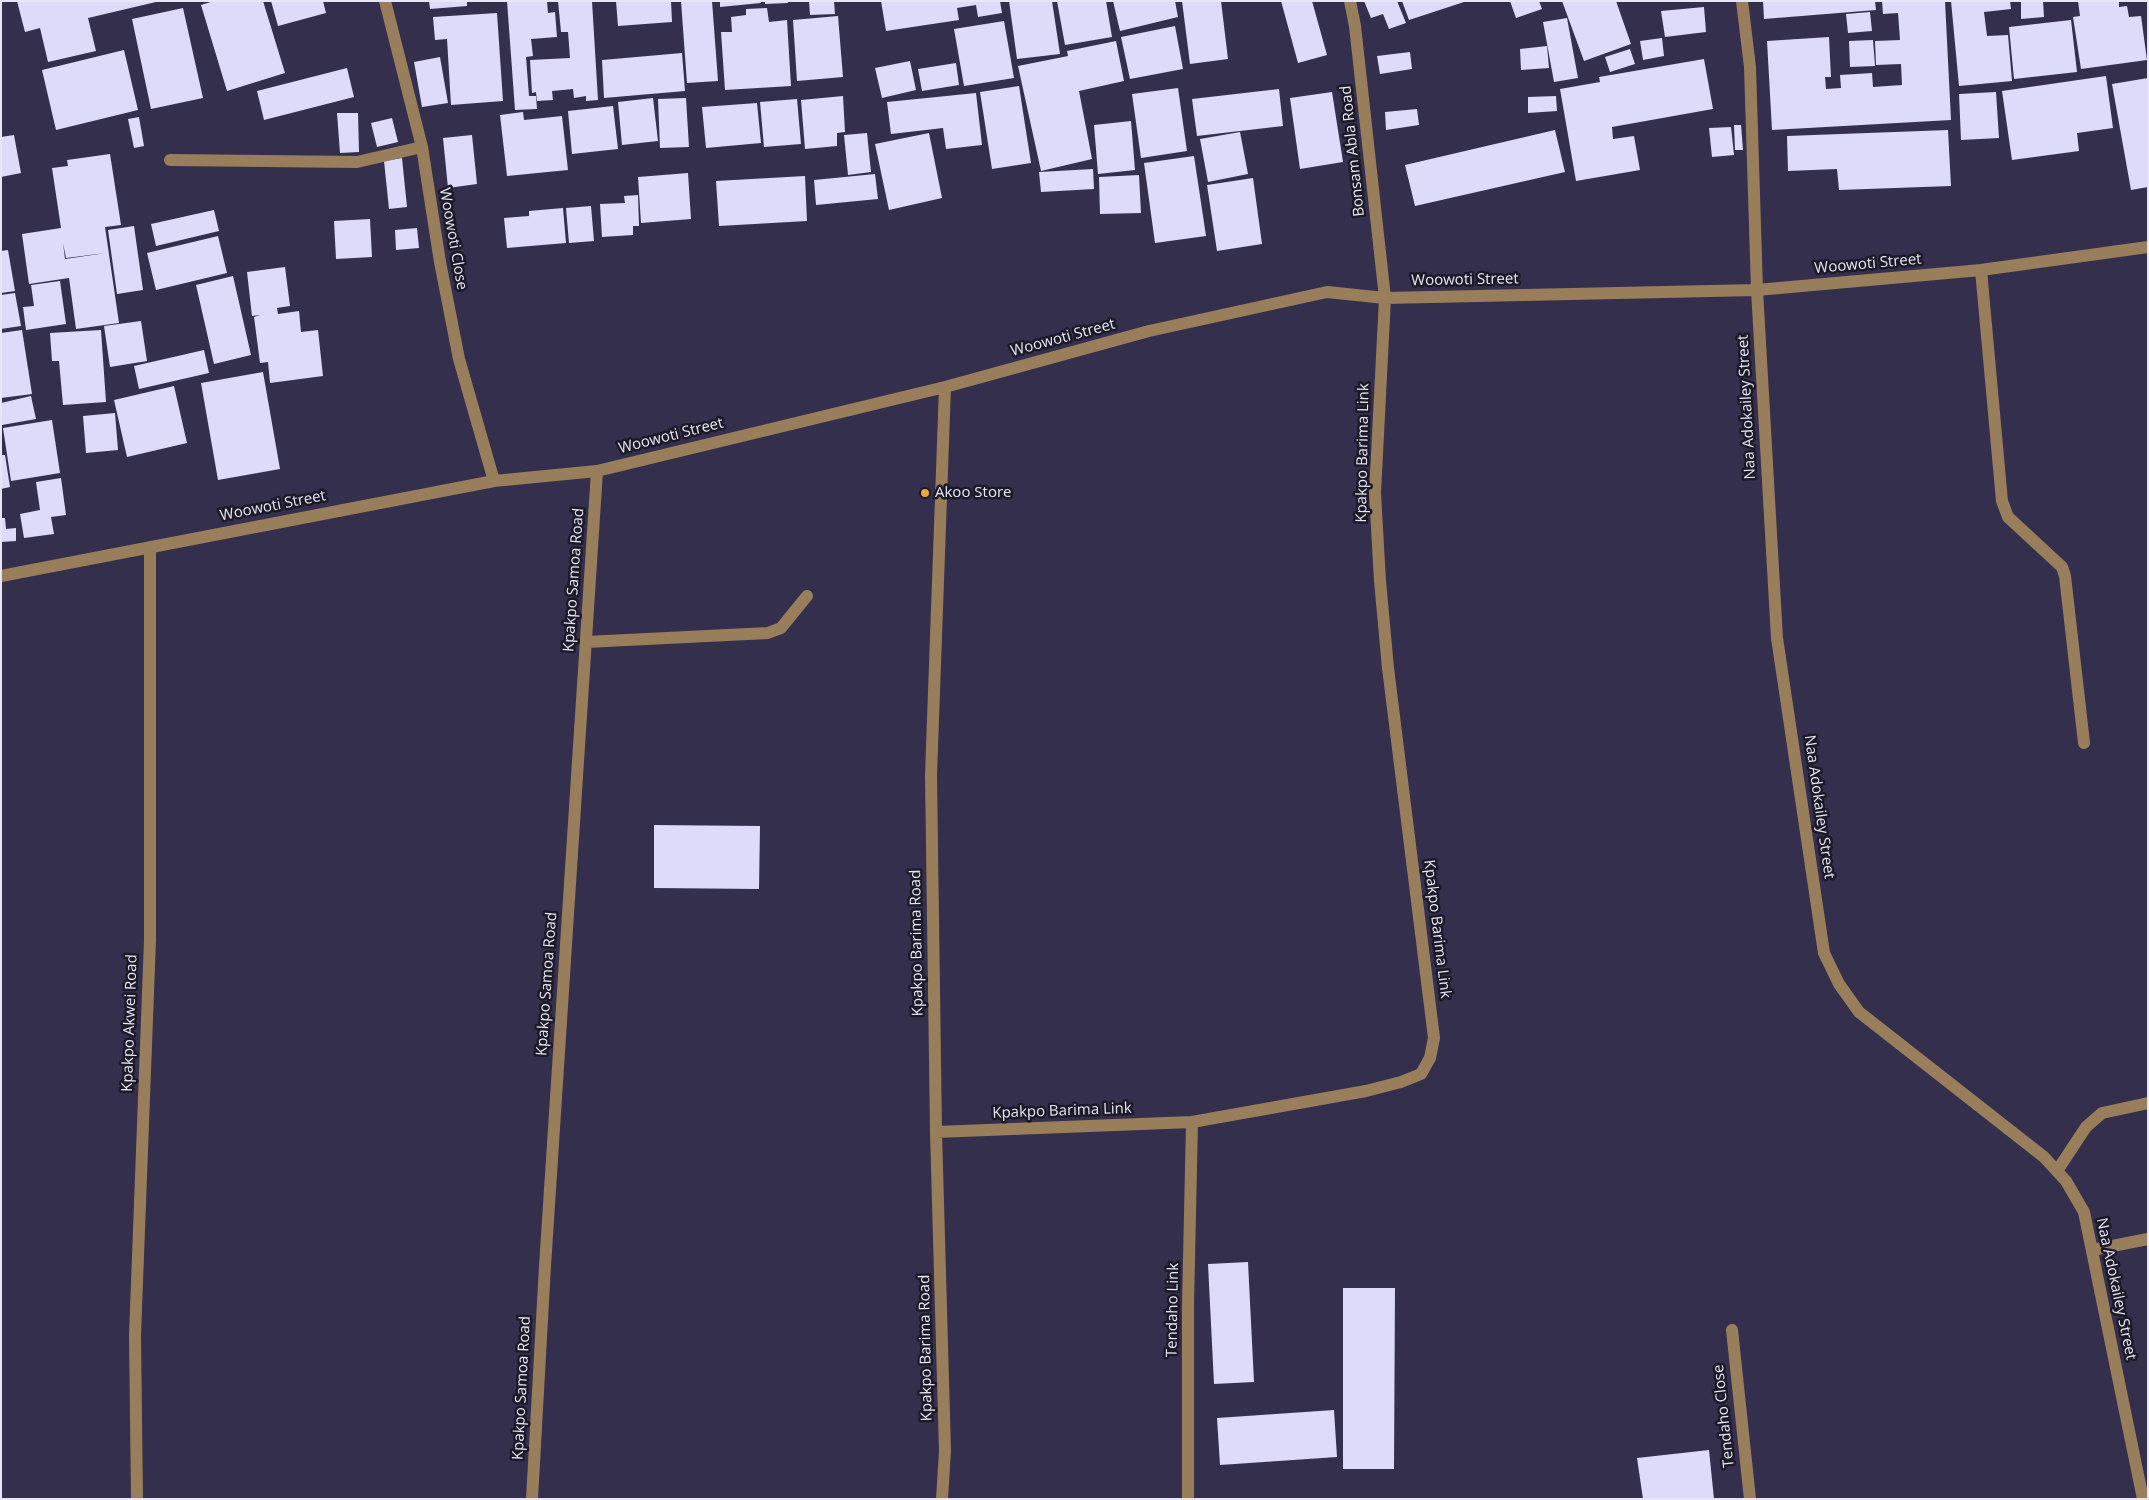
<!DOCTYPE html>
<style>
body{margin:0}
#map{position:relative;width:2149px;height:1500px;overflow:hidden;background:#342f4c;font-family:"Open Sans",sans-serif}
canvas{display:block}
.frame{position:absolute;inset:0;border:2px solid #e7e5f7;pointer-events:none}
</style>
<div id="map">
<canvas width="2149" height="1500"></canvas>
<div class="frame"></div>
</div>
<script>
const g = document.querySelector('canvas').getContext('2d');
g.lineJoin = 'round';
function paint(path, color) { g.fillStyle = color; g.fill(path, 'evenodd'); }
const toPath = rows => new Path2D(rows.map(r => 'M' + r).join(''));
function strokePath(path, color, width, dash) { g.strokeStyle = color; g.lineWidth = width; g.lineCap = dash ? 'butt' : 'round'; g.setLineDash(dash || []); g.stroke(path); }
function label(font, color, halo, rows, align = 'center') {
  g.font = font + ' "Open Sans",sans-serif'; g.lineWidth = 5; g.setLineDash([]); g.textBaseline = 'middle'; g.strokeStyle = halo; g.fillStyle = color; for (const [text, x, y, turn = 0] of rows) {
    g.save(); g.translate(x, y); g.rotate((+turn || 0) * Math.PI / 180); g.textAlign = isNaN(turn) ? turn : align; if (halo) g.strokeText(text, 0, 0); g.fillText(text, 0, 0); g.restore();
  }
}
const building = toPath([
 [17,1,156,1,156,2,88,18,96,51,48,62,40,28,25,32],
 [214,1,263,1,285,73,227,91,201,5],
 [271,1,323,1,326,13,278,26],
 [429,1,467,1,467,6,430,9],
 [507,1,547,1,548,13,555,12,557,37,531,39,533,56,526,57,529,96,536,96,537,109,515,110],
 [558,1,592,1,598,100,586,101,586,96,574,98,573,89,552,91,553,100,537,101,536,92,532,93,530,60,570,58,568,32,561,32],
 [616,1,671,1,672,22,618,26],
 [681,1,712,1,718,81,687,83],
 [720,1,760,1,761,3,720,7],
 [765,1,788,1,788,3,765,4],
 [809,1,834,1,835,14,810,15],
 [881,1,1000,1,1002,13,978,17,976,5,957,8,959,20,886,31],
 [1009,1,1052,1,1060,54,1017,59],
 [1057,1,1106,1,1112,37,1065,45],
 [1113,1,1175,1,1178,17,1120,31],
 [1182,1,1221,1,1228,59,1190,64],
 [1281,1,1312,1,1327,55,1298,63],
 [1364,1,1397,1,1406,23,1389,29,1383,14,1371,18],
 [1402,1,1464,1,1464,2,1409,20],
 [1510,1,1539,1,1542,9,1516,18],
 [1562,1,1616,1,1631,44,1584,61],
 [1763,1,1875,1,1876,10,1764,19],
 [1882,1,1945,1,1951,120,1772,130,1767,41,1829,37,1831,77,1825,77,1826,89,1841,88,1840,75,1872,73,1873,87,1902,85,1901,64,1876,65,1875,41,1900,40,1898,13,1883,14],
 [1951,1,2010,1,2011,9,1984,12,1987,36,2008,35,2012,81,1959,86],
 [2021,1,2043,1,2044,17,2021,19],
 [2078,1,2119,1,2119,7,2127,6,2129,17,2141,16,2147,60,2081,69,2073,17,2080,16],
 [1704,7,1706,32,1665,37,1661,11],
 [183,8,203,98,151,109,132,19],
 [767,8,769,22,787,20,791,86,725,90,721,32,732,32,731,17,746,15,746,9],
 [1870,12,1872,31,1848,33,1846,14],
 [497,13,503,101,451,105,447,39,435,40,433,17],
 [838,16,843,77,797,81,793,20],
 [1567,18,1578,78,1554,82,1543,22],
 [2071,20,2077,72,2014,79,2009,27],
 [1004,21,1014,78,964,86,954,29],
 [1175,26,1183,69,1130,79,1121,37],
 [1662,38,1664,56,1643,60,1640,41],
 [1873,40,1875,66,1850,67,1849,41],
 [1116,41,1124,81,1079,91,1092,159,1041,171,1018,66,1068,56,1067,51],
 [1547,46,1549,68,1521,70,1520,49],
 [1630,49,1635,64,1610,72,1605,57],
 [124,50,138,110,56,130,42,70],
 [1410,52,1412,69,1380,74,1377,56],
 [682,53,685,91,604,98,602,60],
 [440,57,448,103,422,107,414,62],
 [1704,59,1713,109,1612,127,1613,139,1634,136,1640,170,1576,181,1560,89,1600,82,1599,77],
 [910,61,916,90,882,98,875,68],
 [956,63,959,85,922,91,918,69],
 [347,68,354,97,264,120,257,91],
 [2106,76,2113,128,2077,133,2079,151,2012,160,2002,91],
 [2148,78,2148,187,2131,190,2112,84],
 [1019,86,1031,163,992,169,980,92],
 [1178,88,1187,151,1141,158,1132,94],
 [1279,89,1283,126,1197,136,1192,99],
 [1332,92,1343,162,1300,169,1290,98],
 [1996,92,1999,138,1961,140,1959,94],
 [976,93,982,145,946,149,943,128,891,134,887,102],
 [843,96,845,132,837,133,837,146,805,149,801,100],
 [1556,96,1557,111,1528,113,1528,97],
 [653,98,658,141,622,145,618,102],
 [686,98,689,147,660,148,658,99],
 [797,99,801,144,764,147,760,102],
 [757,103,761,143,706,148,702,107],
 [613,106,618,149,572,154,568,111],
 [1417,109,1419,125,1386,130,1385,112],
 [523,112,524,120,562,116,568,170,507,176,500,115],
 [337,113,358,113,359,152,340,153],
 [139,117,144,146,134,148,128,119],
 [392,118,398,142,377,147,371,123],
 [1131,121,1135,170,1098,174,1094,125],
 [1734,125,1741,125,1743,150,1735,150],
 [1731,127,1734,155,1712,157,1709,128],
 [1555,130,1565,172,1415,206,1405,165],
 [1948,130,1951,186,1839,190,1837,169,1788,171,1787,136],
 [1240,132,1248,174,1208,182,1200,139],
 [867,133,871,172,848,175,844,135],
 [929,133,942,198,889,210,875,144],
 [14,135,21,173,1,177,1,137],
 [472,135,477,184,448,188,443,138],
 [110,154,121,225,105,227,119,323,76,329,69,278,29,284,22,234,61,228,52,168,68,166,67,160],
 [63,243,66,258,106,253,65,259],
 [1194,156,1206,236,1155,243,1144,163],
 [402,158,407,207,389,209,384,161],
 [1093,169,1094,189,1041,192,1039,172],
 [688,173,691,219,641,223,638,177],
 [875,174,878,199,816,205,814,180],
 [1139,175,1141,213,1100,214,1099,177],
 [805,176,807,221,719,226,716,181],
 [1253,178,1262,244,1217,251,1207,185],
 [638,195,639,226,633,226,633,235,602,237,600,204,625,203,624,196],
 [591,206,594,241,569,243,566,208],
 [563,208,566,243,507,248,504,218,529,216,529,211],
 [214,210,219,231,156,246,151,224],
 [370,219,372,257,336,259,334,221],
 [134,226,143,290,117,294,108,230],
 [417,228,419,248,396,250,395,230],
 [218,236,227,273,156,290,147,253],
 [8,250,15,291,1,293,1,251],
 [285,267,290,306,277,308,278,314,299,311,301,332,318,330,323,376,270,383,268,362,260,363,254,317,260,315,252,316,247,272],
 [233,276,251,355,214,364,196,285],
 [60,281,66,324,26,330,23,307,34,306,31,285],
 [15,293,21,326,1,329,1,295],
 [141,321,147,361,110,367,104,326],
 [22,330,32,394,1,398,1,333],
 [101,330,106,402,63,405,59,361,52,361,50,333],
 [204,350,209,373,139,389,134,366],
 [263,372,280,469,218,480,201,383],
 [174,386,187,443,127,457,114,400],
 [31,396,36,419,2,425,1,403],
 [115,413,118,450,86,453,83,416],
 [52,420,60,473,11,481,3,428],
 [1,455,5,455,10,487,1,489],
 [61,478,66,515,51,517,54,534,24,538,20,514,40,510,36,482],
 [1,518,5,518,6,529,16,528,16,541,1,542],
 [654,825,760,826,759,889,654,888],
 [1248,1262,1254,1382,1214,1384,1208,1264],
 [1343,1288,1395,1288,1394,1469,1343,1469],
 [1334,1410,1337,1457,1220,1465,1217,1418],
 [1709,1450,1714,1499,1643,1499,1637,1458]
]);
const minor = toPath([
 [385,1,422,147,440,262,459,359,494,481],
 [1742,1,1750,67,1757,290,1777,638,1824,953,1839,984,1859,1012,2044,1157,2066,1181,2084,1212,2143,1499],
 [170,160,357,162,422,147],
 [1981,270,2002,501,2008,517,2062,567,2065,576,2084,743],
 [1,576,494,481,597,471,945,387,1149,331,1327,292,1385,298,1757,290,1981,270,2148,247],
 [586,642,768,633,781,628,807,596],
 [936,1132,1192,1122,1366,1091,1401,1082,1421,1074,1430,1058,1434,1038,1388,668,1380,581,1375,493,1385,298,1355,26,1350,1],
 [2057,1171,2086,1127,2102,1113,2148,1103],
 [2092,1250,2148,1239],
 [1732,1330,1750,1499],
 [137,1499,135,1335,150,940,150,547],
 [532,1499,545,1266,597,471],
 [942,1499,945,1451,936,1132,931,775,945,387],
 [1188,1499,1188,1305,1192,1122]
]);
const markers = [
 [925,493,5,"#eda83b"]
];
const streetNames = [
 ["Bonsam Abla Road",1353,151,-96],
 ["Woowoti Close",453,239,80],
 ["Woowoti Street",1868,264,-5],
 ["Woowoti Street",1465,280,-1],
 ["Woowoti Street",1063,338,-15],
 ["Naa Adokailey Street",1747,407,-93],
 ["Woowoti Street",671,436,-14],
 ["Kpakpo Barima Link",1363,453,-89],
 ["Woowoti Street",273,506,-11],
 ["Kpakpo Samoa Road",574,580,-86],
 ["Naa Adokailey Street",1819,807,82],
 ["Kpakpo Barima Link",1437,929,83],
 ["Kpakpo Barima Road",917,943,-91],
 ["Kpakpo Samoa Road",547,984,-86],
 ["Kpakpo Akwei Road",130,1023,-88],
 ["Kpakpo Barima Link",1062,1111,-2],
 ["Naa Adokailey Street",2116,1289,78],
 ["Tendaho Link",1173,1310,-89],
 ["Kpakpo Barima Road",926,1348,-91],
 ["Kpakpo Samoa Road",522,1388,-87],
 ["Tendaho Close",1724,1416,-96]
];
const poiNames = [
 ["Akoo Store",935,493]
];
paint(building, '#dddafa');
strokePath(minor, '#987e5a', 12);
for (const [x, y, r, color] of markers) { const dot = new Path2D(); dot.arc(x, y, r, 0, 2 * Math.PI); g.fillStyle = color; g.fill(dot); strokePath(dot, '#1b1a26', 2); }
label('15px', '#e7e5f7', '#1b1a26', streetNames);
label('15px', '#e7e5f7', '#1b1a26', poiNames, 'left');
</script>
